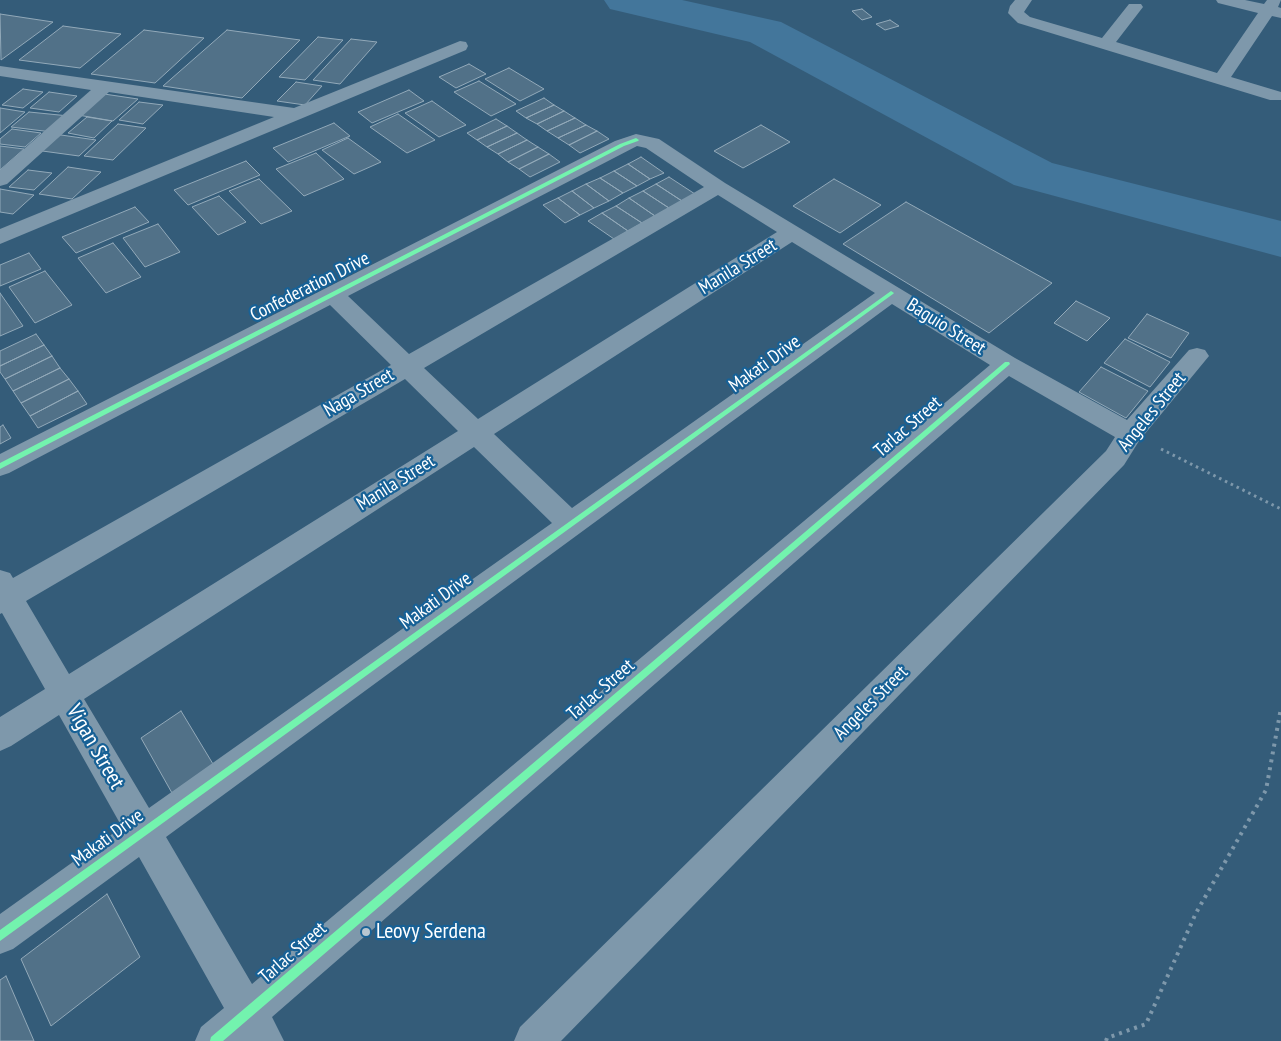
<!DOCTYPE html>
<style>
body{margin:0}
canvas{display:block;background:#345c79}
</style>
<canvas width="1281" height="1041"></canvas>
<script>
const g = document.querySelector('canvas').getContext('2d');
g.lineJoin = 'round';
const toPath = rows => new Path2D(rows.map(r => 'M' + r).join(''));
function paint(path, color) { g.fillStyle = color; g.fill(path, 'evenodd'); }
function strokePath(path, color, width, dash) { g.strokeStyle = color; g.lineWidth = width; g.lineCap = dash ? 'butt' : 'round'; g.setLineDash(dash || []); g.stroke(path); }
function label(font, color, halo, rows, align = 'center') {
  g.font = font + ' "PT Sans Narrow",sans-serif'; g.lineWidth = 4.5; g.setLineDash([]); g.textBaseline = 'middle'; g.strokeStyle = halo; g.fillStyle = color; for (const [text, x, y, turn = 0] of rows) {
    g.save(); g.translate(x, y); g.rotate((+turn || 0) * Math.PI / 180); g.textAlign = isNaN(turn) ? turn : align; if (halo) g.strokeText(text, 0, 0); g.fillText(text, 0, 0); g.restore();
  }
}
const river = toPath([
 [604,0,682,0,781,22,1052,163,1281,221,1281,257,1014,185,750,42,610,9,604,0]
]);
const building = toPath([
 [862,9,872,17,862,20,852,11,862,9],
 [0,14,53,22,1,60,0,14],
 [890,20,899,26,885,30,876,24,890,20],
 [63,26,121,34,80,68,19,60,63,26],
 [144,30,204,38,155,83,91,74,144,30],
 [227,30,300,40,242,98,163,86,227,30],
 [318,37,343,40,305,80,279,77,318,37],
 [351,39,377,42,340,84,313,80,351,39],
 [469,64,486,74,456,88,439,77,469,64],
 [509,68,544,89,520,101,485,79,509,68],
 [479,81,516,104,491,116,454,92,479,81],
 [296,82,322,86,305,105,277,101,296,82],
 [23,89,43,92,23,108,2,105,23,89],
 [409,90,424,101,372,123,358,112,409,90],
 [49,92,77,96,59,112,30,108,49,92],
 [104,94,138,99,113,121,78,115,104,94],
 [544,98,554,105,526,118,516,111,544,98],
 [432,101,466,125,439,137,405,113,432,101],
 [139,102,163,105,143,124,119,120,139,102],
 [554,105,564,111,537,124,526,118,554,105],
 [0,108,25,112,0,133,0,108],
 [564,111,575,118,547,131,537,124,564,111],
 [29,112,69,116,52,132,11,127,29,112],
 [398,114,435,140,407,153,370,127,398,114],
 [87,117,112,121,94,138,68,133,87,117],
 [575,118,586,125,558,138,547,131,575,118],
 [496,119,507,126,477,140,467,133,496,119],
 [334,123,350,136,288,162,273,148,334,123],
 [118,124,146,128,113,160,84,156,118,124],
 [586,125,597,131,569,145,558,138,586,125],
 [761,125,790,142,743,168,714,151,761,125],
 [507,126,517,133,487,147,477,140,507,126],
 [12,129,41,133,25,147,0,144,0,139,12,129],
 [597,131,609,139,580,153,569,145,597,131],
 [517,133,527,140,498,154,487,147,517,133],
 [54,134,96,140,79,156,35,150,54,134],
 [348,138,381,162,354,174,322,150,348,138],
 [527,140,538,147,508,162,498,154,527,140],
 [0,146,24,149,0,170,0,146],
 [538,147,549,154,519,169,508,162,538,147],
 [316,153,344,179,304,196,276,169,316,153],
 [549,154,560,162,530,177,519,169,549,154],
 [641,157,664,173,650,179,628,164,641,157],
 [246,161,260,175,188,205,174,190,246,161],
 [628,164,650,179,637,186,614,171,628,164],
 [68,167,101,172,72,199,39,194,68,167],
 [28,170,52,173,34,190,9,187,28,170],
 [614,171,637,186,623,193,600,178,614,171],
 [669,177,695,194,682,201,656,184,669,177],
 [600,178,623,193,609,201,586,184,600,178],
 [259,179,292,211,261,224,229,191,259,179],
 [834,179,881,205,840,233,793,206,834,179],
 [586,184,609,201,594,208,572,191,586,184],
 [656,184,682,201,669,208,643,191,656,184],
 [0,189,34,195,13,214,0,212,0,189],
 [572,191,594,208,580,215,558,198,572,191],
 [643,191,669,208,655,216,629,198,643,191],
 [219,196,246,222,218,235,192,207,219,196],
 [558,198,580,215,565,223,543,205,558,198],
 [629,198,655,216,642,223,616,206,629,198],
 [906,202,1052,283,989,333,843,244,906,202],
 [616,206,642,223,628,231,602,213,616,206],
 [135,207,149,222,76,253,62,237,135,207],
 [602,213,628,231,614,239,588,221,602,213],
 [158,224,180,252,145,267,123,238,158,224],
 [113,243,141,277,106,293,78,258,113,243],
 [29,253,41,269,0,286,0,265,29,253],
 [45,271,72,305,35,323,9,287,45,271],
 [0,293,23,326,0,336,0,293],
 [1076,301,1110,318,1087,341,1054,323,1076,301],
 [1147,314,1189,333,1171,358,1128,338,1147,314],
 [36,334,44,345,0,366,0,351,36,334],
 [1125,339,1170,362,1150,387,1104,363,1125,339],
 [44,345,52,356,5,379,0,372,0,366,44,345],
 [52,356,60,368,13,391,5,379,52,356],
 [1101,367,1148,391,1126,418,1079,392,1101,367],
 [60,368,69,379,21,403,13,391,60,368],
 [69,379,78,391,30,416,21,403,69,379],
 [78,391,87,404,38,428,30,416,78,391],
 [3,425,11,438,0,444,0,427,3,425],
 [181,711,213,764,172,793,141,738,181,711],
 [107,894,140,957,51,1026,21,959,107,894],
 [6,976,34,1041,0,1041,0,980,6,976]
]);
const pathFar1 = toPath([
 [1161,449,1281,509]
]);
const path = toPath([
 [1106,1041,1107,1038,1146,1024,1196,913,1266,790,1281,708]
]);
const minor = toPath([
 [1015,0,1032,0,1024,12,1030,17,1102,38,1129,4,1141,4,1143,7,1116,42,1217,73,1258,13,1218,3,1216,0,1245,0,1264,4,1267,0,1281,0,1278,7,1281,8,1281,18,1272,16,1231,77,1281,92,1281,100,1270,100,1018,23,1008,13,1010,6,1015,0],
 [460,41,466,42,468,46,466,50,0,244,0,229,274,117,109,92,7,184,0,186,0,170,91,90,0,76,0,66,294,108,460,41],
 [636,134,659,139,725,183,1015,358,1127,420,1189,350,1197,348,1205,350,1209,356,1139,441,1124,465,561,1041,514,1041,520,1027,1106,451,1115,437,1009,376,272,1017,284,1041,195,1041,201,1027,224,1008,139,857,13,949,0,954,0,914,122,827,59,715,11,746,0,751,0,717,45,689,2,613,0,614,0,570,10,573,13,578,391,365,330,305,9,473,0,476,0,454,615,141,636,134],
 [637,146,646,148,704,187,409,354,348,296,637,146],
 [718,195,777,232,478,419,424,368,718,195],
 [792,242,875,293,572,508,494,434,792,242],
 [892,304,990,365,252,984,166,837,892,304],
 [405,379,458,431,69,674,26,601,405,379],
 [474,447,552,523,149,808,84,699,474,447]
]);
const cycleway = toPath([
 [636,138,639,140,638,141,624,146,0,469,0,463,620,144,636,138],
 [891,291,894,293,893,294,0,941,0,930,891,291],
 [1005,362,1009,362,1010,364,223,1041,210,1041,211,1037,1005,362]
]);
const markers = [
 [366,932,5,"#b8c6d0"]
];
const streetNames = [
 ["Manila Street",738,267,-32],
 ["Confederation Drive",310,287,-27],
 ["Baguio Street",946,327,32],
 ["Makati Drive",765,364,-36],
 ["Naga Street",359,393,-30],
 ["Angeles Street",1152,412,-51],
 ["Tarlac Street",908,427,-41],
 ["Manila Street",396,483,-32],
 ["Makati Drive",436,601,-36],
 ["Tarlac Street",601,690,-41],
 ["Angeles Street",871,703,-45],
 ["Makati Drive",108,838,-36],
 ["Tarlac Street",293,953,-41]
];
const nearStreetnames = [
 ["Vigan Street",95,747,60]
];
const nearPoinames = [
 ["Leovy Serdena",376,932]
];
paint(river, '#43769b');
paint(building, '#517188');
strokePath(building, '#92a9b9', 1);
strokePath(pathFar1, '#7e98ab', 3, [2.5, 4]);
strokePath(path, '#7e98ab', 4, [3, 5]);
paint(minor, '#7e98ab');
paint(cycleway, '#73f3ae');
for (const [x, y, r, color] of markers) { const dot = new Path2D(); dot.arc(x, y, r, 0, 2 * Math.PI); g.fillStyle = color; g.fill(dot); strokePath(dot, '#176196', 2); }
label('19px', '#fff', '#176196', streetNames);
label('22px', '#fff', '#176196', nearStreetnames);
label('22px', '#fff', '#176196', nearPoinames, 'left');
</script>
